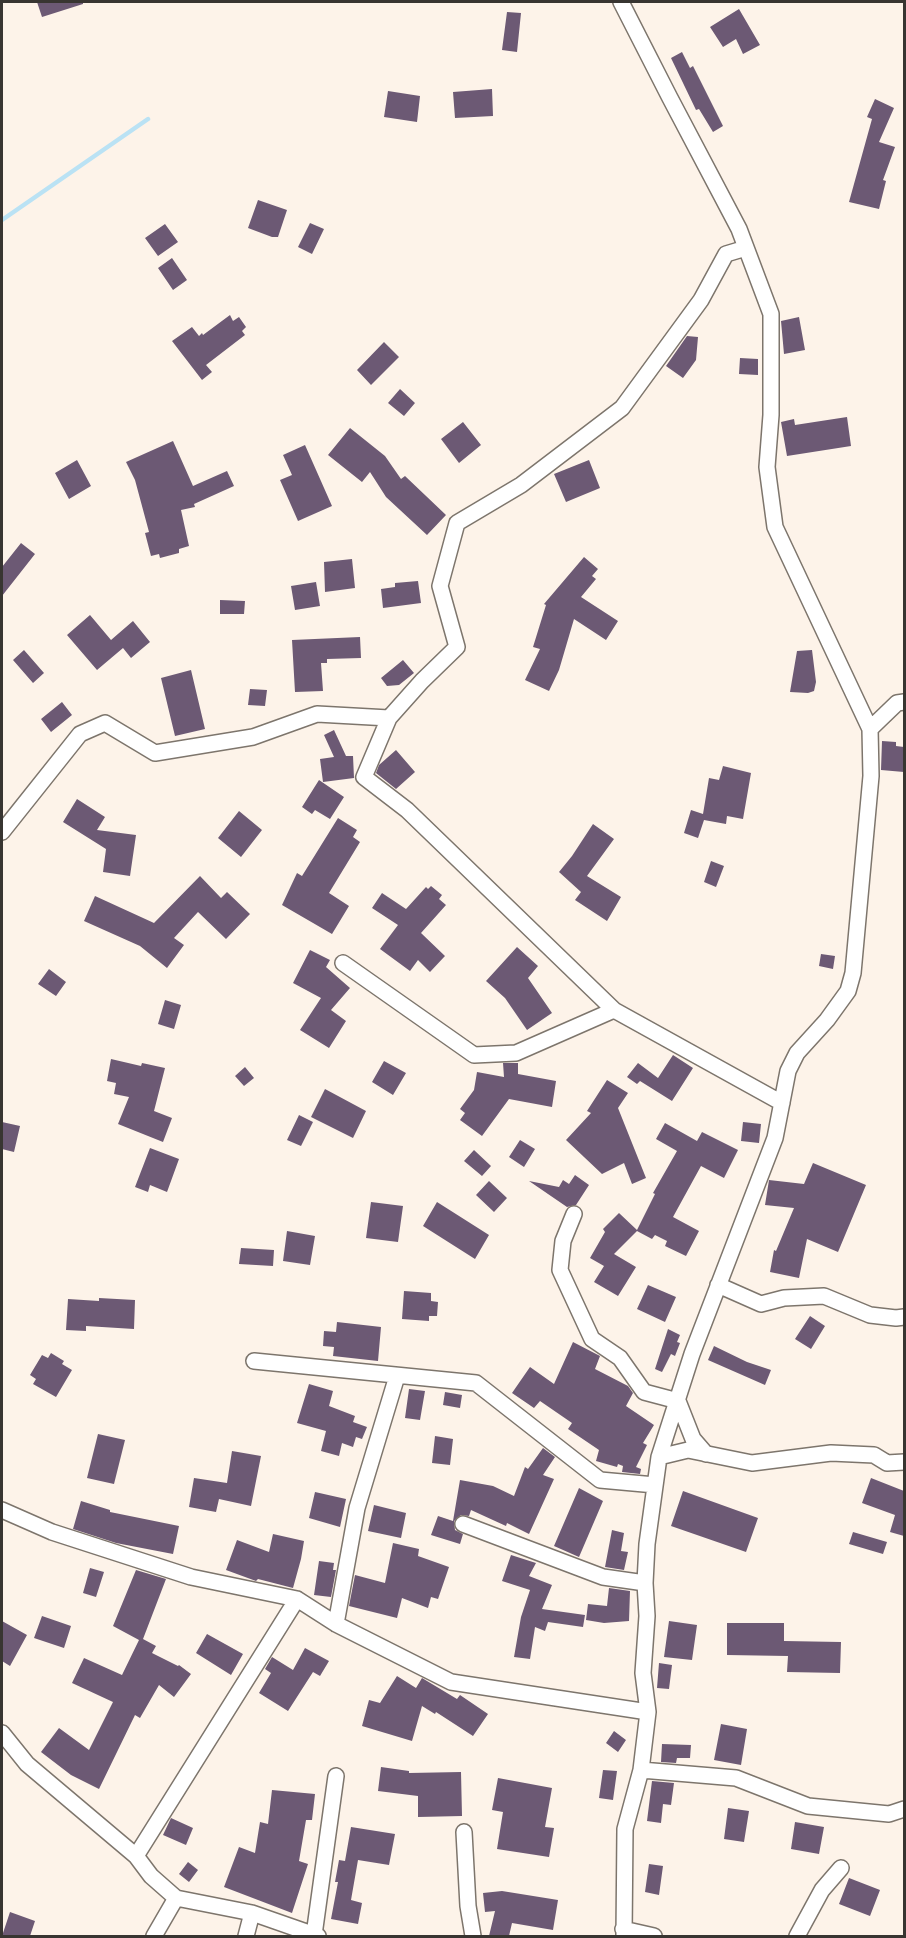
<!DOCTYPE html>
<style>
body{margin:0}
#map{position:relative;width:906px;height:1938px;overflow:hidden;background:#fdf3e9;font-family:"Sofia Sans Condensed",sans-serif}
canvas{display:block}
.frame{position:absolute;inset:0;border:3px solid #383531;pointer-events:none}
</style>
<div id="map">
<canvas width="906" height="1938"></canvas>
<div class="frame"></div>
</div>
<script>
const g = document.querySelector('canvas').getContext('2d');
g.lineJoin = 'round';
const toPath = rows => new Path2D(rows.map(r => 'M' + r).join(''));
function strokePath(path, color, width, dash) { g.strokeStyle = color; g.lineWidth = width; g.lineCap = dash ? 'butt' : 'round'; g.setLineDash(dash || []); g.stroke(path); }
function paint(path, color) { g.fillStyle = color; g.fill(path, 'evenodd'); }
const stream = toPath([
 [2,220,148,119]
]);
const building = toPath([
 [37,2,83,2,83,4,42,17],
 [739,9,760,45,743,54,736,39,723,47,710,27],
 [507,12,521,13,517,52,502,50],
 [682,52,690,68,693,66,723,126,713,132,699,109,696,110,671,58],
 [492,89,493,116,455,118,453,92],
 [388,91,420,96,417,122,384,117],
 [875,99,894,108,879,142,895,147,883,180,886,181,879,209,849,202,872,119,867,117],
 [258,200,287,210,278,237,272,237,248,228],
 [310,223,324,229,312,254,298,247],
 [165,224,178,242,158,256,145,238],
 [172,258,187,280,173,290,158,268],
 [230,315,233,321,239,317,246,327,242,331,245,335,206,365,212,372,202,380,172,341,192,327,199,336,202,333,203,335],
 [799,317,805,350,784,354,781,321],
 [687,336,698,337,696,360,683,378,666,366],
 [384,342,399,357,371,385,357,370],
 [740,358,758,359,758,375,739,374],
 [400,389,415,403,404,416,388,403],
 [847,417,851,446,787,456,781,422,794,419,795,425],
 [463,422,481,445,459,463,441,439],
 [350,428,385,456,401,479,405,476,446,515,427,535,386,497,370,472,362,482,328,455],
 [173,441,193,486,227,471,234,486,194,504,195,507,181,510,189,546,179,549,179,553,160,558,159,554,151,556,145,533,149,532,135,480,126,462],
 [305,445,332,506,298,521,280,480,292,475,283,455],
 [77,460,91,486,69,499,55,473],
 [589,460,600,488,566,502,554,474],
 [21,543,35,554,2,596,2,567],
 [584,557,598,569,592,576,596,579,581,597,618,621,606,640,574,619,559,670,549,691,525,680,540,649,533,647,546,605,544,604],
 [352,559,355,588,325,592,324,562],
 [418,581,421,603,383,608,381,589,395,587,395,583],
 [316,582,320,606,295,610,291,586],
 [220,600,245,601,244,614,220,614],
 [90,615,111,640,133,621,150,642,131,658,123,648,97,670,67,635],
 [360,637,361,658,327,659,327,663,321,663,323,691,295,692,292,640],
 [24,650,44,673,33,683,13,660],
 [812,650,816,682,814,691,808,693,790,692,797,651],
 [403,660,414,673,399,685,387,686,381,678],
 [191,670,205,729,175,736,161,678],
 [250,689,267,690,265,706,248,705],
 [62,702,72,715,51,732,41,719],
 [334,730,346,756,353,756,354,778,323,782,320,759,334,757,324,735],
 [882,741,896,742,896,746,904,747,904,772,881,770],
 [396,750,415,772,396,789,376,773,379,765],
 [723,766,751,773,743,819,727,816,726,824,704,820,698,838,684,833,691,810,703,814,709,778,719,780],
 [319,780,344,797,330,819,315,810,312,814,302,807],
 [77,799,105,817,97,830,136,835,130,876,103,872,106,849,63,822],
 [239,811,262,830,241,857,218,838],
 [338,818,357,830,353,837,360,842,329,893,349,906,332,934,282,905,297,873,302,876],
 [593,824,614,839,587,876,621,897,607,921,575,900,581,892,559,872,572,856],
 [711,861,724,866,716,887,704,882],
 [200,876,221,898,227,892,250,914,226,939,198,912,174,938,184,945,167,968,140,946,84,921,95,896,154,923],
 [431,886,442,895,439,899,446,905,421,933,445,956,430,972,418,960,410,971,380,949,398,925,372,908,382,893,406,909,426,887,428,889],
 [517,947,538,966,528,978,552,1013,527,1030,505,998,486,981],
 [310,950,330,960,326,967,350,988,331,1010,346,1021,329,1048,300,1030,321,998,293,983],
 [821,954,835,956,833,969,819,966],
 [49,969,66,982,56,996,38,984],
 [165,1000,181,1005,174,1029,158,1024],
 [673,1055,693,1068,672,1101,640,1081,637,1084,627,1077,638,1063,658,1078],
 [111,1059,141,1066,142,1063,165,1068,154,1111,172,1118,163,1142,118,1124,129,1097,114,1094,116,1083,107,1081],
 [384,1061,406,1073,393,1095,372,1082],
 [503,1063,518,1063,518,1074,556,1081,552,1107,509,1099,482,1136,460,1120,465,1113,460,1109,474,1090,477,1072,504,1077],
 [245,1067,254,1078,244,1086,235,1076],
 [607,1080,628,1093,618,1108,646,1178,632,1184,624,1163,602,1174,566,1140,591,1113,587,1111],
 [325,1089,366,1111,353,1138,311,1117],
 [299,1115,313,1122,301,1146,287,1140],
 [2,1122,20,1126,14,1152,2,1149],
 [743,1122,761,1124,759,1143,741,1141],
 [665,1123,697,1141,702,1132,738,1150,724,1178,701,1166,673,1217,699,1231,686,1256,665,1246,667,1241,655,1235,652,1239,637,1231,614,1254,636,1267,618,1296,594,1282,604,1266,590,1258,605,1232,603,1229,619,1213,637,1230,655,1194,653,1193,677,1151,656,1139],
 [520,1140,535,1149,524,1167,509,1157],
 [150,1148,179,1159,167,1192,150,1185,148,1192,135,1187],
 [474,1150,491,1166,482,1176,464,1161],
 [813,1163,866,1185,838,1252,807,1239,799,1278,770,1272,774,1250,776,1251,794,1208,765,1205,769,1180,804,1184],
 [575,1175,589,1185,576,1205,567,1207,529,1181,559,1187,563,1180,569,1184],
 [489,1181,507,1198,494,1212,476,1195],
 [371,1202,403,1206,398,1242,366,1238],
 [437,1202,489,1235,475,1259,423,1226],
 [287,1231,315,1236,310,1265,283,1261],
 [241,1248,274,1250,273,1266,239,1264],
 [648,1285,676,1297,665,1322,637,1309],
 [404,1291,431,1293,431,1301,438,1302,437,1316,429,1316,429,1321,402,1319],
 [99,1298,135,1300,134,1329,86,1326,86,1331,66,1330,68,1299,99,1301],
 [810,1316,825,1326,811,1349,795,1339],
 [337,1322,381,1327,378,1361,333,1356,334,1347,323,1346,324,1331,336,1332],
 [668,1329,680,1335,677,1342,680,1343,675,1356,671,1354,662,1372,655,1369],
 [573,1342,600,1356,595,1369,628,1386,633,1393,626,1406,654,1425,643,1443,647,1445,636,1467,641,1469,640,1474,622,1472,623,1466,618,1464,617,1467,596,1461,599,1450,568,1429,572,1423,540,1401,534,1408,512,1393,530,1367,554,1384],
 [714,1346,747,1362,771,1370,765,1385,708,1360],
 [51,1353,64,1361,62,1364,72,1370,56,1397,33,1384,36,1379,30,1375,42,1355,48,1358],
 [309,1384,333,1391,329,1406,355,1416,353,1422,367,1427,362,1439,356,1437,353,1447,342,1443,339,1456,321,1451,326,1431,297,1423],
 [409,1389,425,1391,420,1420,405,1418],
 [445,1392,462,1395,460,1408,443,1405],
 [98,1434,125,1440,114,1484,87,1478],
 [435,1436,453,1439,450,1465,432,1463],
 [543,1448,555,1457,543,1475,554,1479,529,1534,507,1523,506,1526,471,1510,469,1516,461,1515,454,1521,455,1530,463,1534,460,1544,431,1535,438,1516,453,1521,460,1480,493,1486,514,1496,525,1467,528,1469],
 [232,1451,261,1456,251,1506,219,1499,216,1512,189,1507,194,1478,227,1483],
 [871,1478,904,1491,904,1536,890,1532,895,1515,862,1503],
 [579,1488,603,1501,579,1557,554,1546],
 [683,1491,758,1518,746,1552,671,1526],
 [315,1492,346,1499,340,1527,309,1518],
 [81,1501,110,1510,110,1512,179,1526,173,1554,116,1543,73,1529],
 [374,1505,406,1513,401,1538,368,1531],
 [612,1530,624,1533,621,1551,628,1552,624,1570,605,1567],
 [853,1532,887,1542,883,1554,849,1544],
 [273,1534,304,1541,301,1559,293,1588,258,1579,256,1581,226,1570,237,1540,269,1552],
 [393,1543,419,1549,418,1556,449,1567,438,1599,431,1597,428,1608,402,1598,397,1618,349,1606,355,1575,385,1583],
 [511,1555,536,1563,529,1576,552,1585,542,1609,585,1615,583,1627,548,1622,545,1631,535,1627,530,1659,514,1657,521,1617,530,1590,502,1581],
 [319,1561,334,1563,333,1570,336,1570,331,1597,314,1595],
 [90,1568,104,1572,96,1597,83,1593],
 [136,1570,166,1579,143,1639,156,1646,152,1653,178,1666,179,1665,191,1674,174,1697,159,1685,140,1718,135,1715,99,1789,71,1775,41,1752,59,1728,89,1750,113,1702,72,1683,84,1658,122,1675,139,1640,113,1626],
 [609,1588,630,1591,629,1621,604,1623,586,1620,588,1604,607,1606],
 [42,1616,71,1626,64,1648,34,1638],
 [2,1621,27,1635,10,1666,2,1661],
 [669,1621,697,1625,692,1660,664,1657],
 [727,1623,784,1623,784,1641,841,1642,840,1673,787,1672,788,1656,727,1655],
 [207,1634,243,1654,231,1675,196,1653],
 [305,1648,329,1661,320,1676,313,1672,288,1711,259,1693,271,1673,265,1669,272,1657,293,1670],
 [659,1663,672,1665,669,1689,657,1688],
 [397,1676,416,1688,422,1678,457,1699,460,1695,488,1714,473,1736,436,1712,435,1714,422,1706,412,1741,362,1726,369,1700,380,1703],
 [721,1724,747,1729,741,1765,714,1760],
 [614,1731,626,1740,618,1752,606,1743],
 [662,1744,691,1745,690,1758,677,1758,676,1763,661,1762],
 [381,1767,409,1771,409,1773,461,1772,462,1816,418,1817,418,1796,378,1791],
 [603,1770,617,1771,613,1800,599,1798],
 [498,1778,552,1788,545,1827,554,1828,549,1857,497,1849,503,1812,492,1810],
 [652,1781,674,1783,671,1805,663,1804,661,1823,647,1821],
 [272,1790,315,1794,312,1820,306,1820,299,1861,308,1864,292,1913,224,1887,239,1847,255,1853,260,1822,268,1824],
 [728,1808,749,1811,744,1842,724,1839],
 [171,1818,193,1828,186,1845,163,1835],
 [795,1822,824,1827,819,1854,791,1849],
 [351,1827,395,1834,389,1865,358,1860,351,1900,362,1903,358,1924,331,1919,338,1882,335,1882,339,1860,345,1861],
 [188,1862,198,1870,189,1882,179,1874],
 [649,1864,663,1866,659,1895,645,1892],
 [849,1878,880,1890,870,1916,839,1904],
 [502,1891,558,1900,553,1930,512,1923,509,1936,489,1936,495,1911,485,1912,483,1893],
 [10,1912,35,1921,30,1936,2,1936]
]);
const minor = toPath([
 [621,2,670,98,739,229,771,314,771,415,767,467,775,527,870,729,871,776,853,973,848,991,827,1020,797,1053,788,1071,775,1138,692,1354,659,1457,647,1544,645,1583,647,1616,643,1673,648,1712,641,1770,625,1829,624,1936],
 [746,248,726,254,701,300,622,408,521,485,457,523,440,586,457,647,422,681,389,718,364,777,407,810,614,1010,782,1103],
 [870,729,897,703,904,702],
 [2,832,80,734,105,723,155,753,253,737,317,714,389,718],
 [343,963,474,1055,516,1053,614,1010],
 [574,1214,563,1241,560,1270,592,1339,620,1358,644,1392,678,1401,693,1439,706,1454],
 [718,1285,761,1304,784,1298,824,1296,870,1315,896,1318,904,1317],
 [254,1361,476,1383,600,1480,655,1485],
 [659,1457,688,1450,752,1463,831,1453,874,1455,887,1463,904,1462],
 [2,1510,52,1532,191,1577,297,1599,336,1624,451,1682,648,1712],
 [463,1524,603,1577,645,1583],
 [336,1624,357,1508,397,1376],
 [2,1733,27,1764,136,1856,151,1876,176,1898,252,1913,318,1936],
 [641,1770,736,1778,808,1806,889,1814,904,1809],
 [464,1832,468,1906,473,1936],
 [136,1856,297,1599],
 [623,1929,654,1936],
 [314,1935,336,1776],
 [154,1936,176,1898],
 [246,1936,252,1913],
 [797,1936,822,1890,841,1868]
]);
strokePath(stream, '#bae2f4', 4.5);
paint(building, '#6c5974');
strokePath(minor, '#7d756c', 18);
strokePath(minor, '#fff', 15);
</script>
